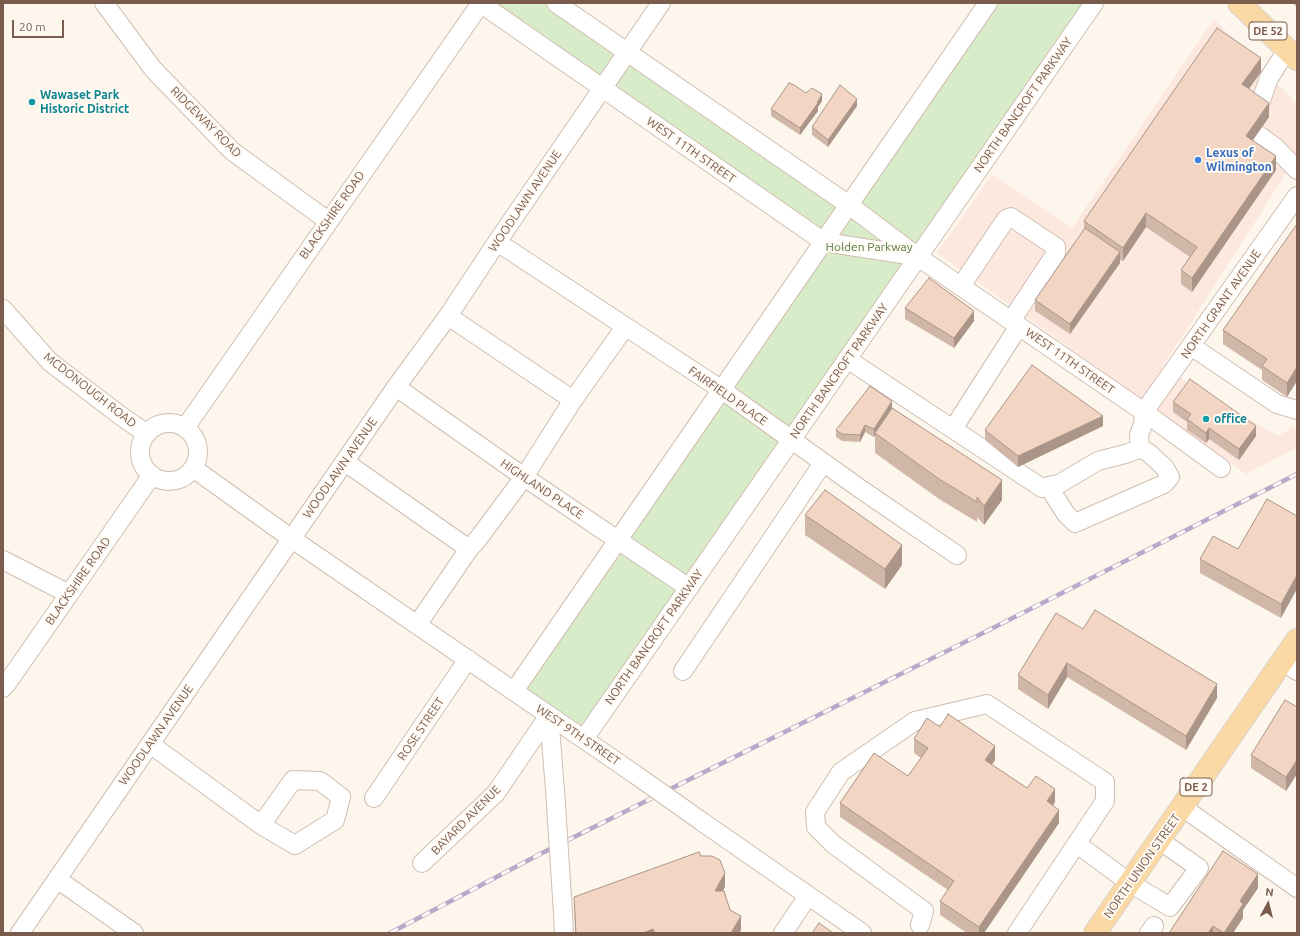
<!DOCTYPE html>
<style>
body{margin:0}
#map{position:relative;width:1300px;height:936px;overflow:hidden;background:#fdf6ec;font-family:Ubuntu,sans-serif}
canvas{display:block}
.frame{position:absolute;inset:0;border:4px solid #7a5c4d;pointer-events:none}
.north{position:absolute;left:1248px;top:884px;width:40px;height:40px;-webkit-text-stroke:3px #fffaf3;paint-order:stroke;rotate:7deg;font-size:11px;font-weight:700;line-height:16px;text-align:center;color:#7a5c4d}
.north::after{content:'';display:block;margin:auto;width:14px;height:18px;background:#7a5c4d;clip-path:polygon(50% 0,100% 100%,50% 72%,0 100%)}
.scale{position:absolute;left:12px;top:20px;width:52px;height:18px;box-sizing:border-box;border:2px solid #7a5c4d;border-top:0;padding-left:5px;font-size:12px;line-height:14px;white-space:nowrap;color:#7a5c4d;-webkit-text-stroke:3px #fffaf3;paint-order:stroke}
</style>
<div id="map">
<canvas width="1300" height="936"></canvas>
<div class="frame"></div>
<div class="north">N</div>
<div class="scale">20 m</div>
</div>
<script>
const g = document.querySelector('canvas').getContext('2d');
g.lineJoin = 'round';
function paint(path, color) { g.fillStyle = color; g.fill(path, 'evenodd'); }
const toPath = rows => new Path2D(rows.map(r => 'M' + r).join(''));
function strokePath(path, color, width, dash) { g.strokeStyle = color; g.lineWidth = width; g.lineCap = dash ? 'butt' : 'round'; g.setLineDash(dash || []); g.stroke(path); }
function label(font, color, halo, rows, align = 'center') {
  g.font = font + ' Ubuntu,sans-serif'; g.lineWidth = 4; g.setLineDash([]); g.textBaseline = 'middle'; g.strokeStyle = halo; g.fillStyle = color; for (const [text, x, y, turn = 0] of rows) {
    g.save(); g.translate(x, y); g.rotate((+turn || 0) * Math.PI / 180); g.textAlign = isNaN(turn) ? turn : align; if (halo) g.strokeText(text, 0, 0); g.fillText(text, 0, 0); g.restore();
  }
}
const commercial = toPath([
 [1214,19,1297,104,1297,156,1197,313,1092,243,1197,314,1162,367,1278,436,1294,427,1297,432,1297,448,1246,474,937,253,992,174,1072,228]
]);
const green = toPath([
 [480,3,556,3,849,205,988,3,1094,3,584,739,514,691,823,242]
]);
const minor = toPath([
 [104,3,153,69,232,151,328,221],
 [480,3,824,242,915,256],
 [556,3,849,205,918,257,1144,412,1221,468],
 [1258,109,1269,78,1287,50],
 [1257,134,1275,147,1297,170],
 [497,242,722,390,859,488,957,555],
 [961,286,1006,219,1011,217,1056,247,1056,253,1011,321],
 [3,309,50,362,121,416,147,434],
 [448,316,573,400],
 [1191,346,1277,404,1297,410],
 [847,359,1042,488,1048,486,1059,484,1098,461,1129,453,1140,448,1149,453,1165,468,1170,477,1164,484,1075,523,1066,514,1048,486],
 [396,387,524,477,689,588],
 [1144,412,1297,196],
 '140 452a29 29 0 1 1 58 0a29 29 0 1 1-58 0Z',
 [185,428,481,3],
 [953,429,1019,326],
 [1140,448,1139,435,1143,424,1144,412],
 [345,462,469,549,478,539,524,477,573,400,625,327],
 [193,468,292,539,636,775],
 [3,560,69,594],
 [417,625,469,549],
 [1283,661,1297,671],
 [683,671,823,463],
 [3,688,8,682,152,475],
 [514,691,988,3],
 [549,715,555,790],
 [584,739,1094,3],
 [150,744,261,825,295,845,335,820,341,797,320,781,293,780,261,825],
 [374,798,468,659],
 [1182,807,1297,888],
 [701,821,862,933],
 [1077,844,1130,883,1170,907,1199,868,1159,840],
 [422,863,496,793,549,715],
 [57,879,134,933],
 [563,913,564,933],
 [920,925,924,911,833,844,816,827,815,812,841,772,915,721,987,704,1105,782,1105,801,1017,933],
 [20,933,396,387,448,316,497,242,661,3],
 [783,933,808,896],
 [1149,933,1154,926]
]);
const major = toPath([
 [1239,3,1297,59],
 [1095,933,1297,640]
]);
const rail = toPath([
 [390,933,544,852,989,630,1297,474]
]);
const minorBridge = toPath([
 [636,775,701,821],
 [555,790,563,913]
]);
const wall = toPath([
 [1292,3,1297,3,1297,7],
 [1261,72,1249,89,1269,117,1253,140,1276,170,1192,292,1181,284,1181,270,1190,257,1146,227,1123,261,1120,260,1120,263,1070,334,1035,311,1035,300,1084,230,1084,221],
 [806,93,822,101,818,107,818,111,800,135,771,116,771,109],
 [857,106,828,147,812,135,812,127],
 [1297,224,1287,397,1262,380,1262,370,1223,344,1223,330],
 [905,308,974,321,954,348,905,319],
 [1173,402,1256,436,1239,460,1209,439,1206,443,1187,430,1187,422,1173,412],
 [892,408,1002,500,984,525,977,517,977,522,939,499,875,453,875,434,874,437,865,432,860,442,842,441,836,437,836,430],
 [1103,426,1018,467,985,440,985,430],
 [805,515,902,565,885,589,805,535],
 [1297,516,1281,618,1200,573,1200,559,1238,549],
 [1083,629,1217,698,1186,750,1067,677,1048,709,1018,689,1018,675],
 [1297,707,1297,774,1286,791,1251,768,1251,755],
 [940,727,995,760,992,765,1027,788,1055,802,1053,805,1059,823,984,933,967,933,940,915,940,901,948,890,840,817,840,803,908,776,921,758,914,753,914,739],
 [701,856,725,887,723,891,730,910,741,930,739,933,575,933,574,897],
 [1258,888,1243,910,1243,918,1233,933,1169,933]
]);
const shadedWall = toPath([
 [1261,58,1261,72,1242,98,1242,84],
 [822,94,822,101,818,107,818,111,800,135,800,128],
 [857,99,857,106,828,147,828,140],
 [1269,103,1269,117,1246,150,1246,136],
 [1276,156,1276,170,1192,292,1192,278],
 [1146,213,1146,227,1123,261,1123,248],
 [1120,252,1120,263,1070,334,1070,324],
 [974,311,974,321,954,348,954,338],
 [1297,367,1297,381,1287,397,1287,383],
 [892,401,892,408,874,437,874,429],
 [1103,416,1103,426,1018,467,1018,456],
 [865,425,865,432,860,442,860,435],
 [1256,426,1256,436,1239,460,1239,449],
 [1209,428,1209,439,1206,443,1206,433],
 [1002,480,1002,500,984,525,984,506],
 [902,545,902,565,885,589,885,569],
 [1297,575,1297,589,1281,618,1281,604],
 [1067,663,1067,677,1048,709,1048,695],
 [1217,684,1217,698,1186,750,1186,736],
 [995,746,995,760,985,774,985,760],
 [1297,760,1297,774,1286,791,1286,777],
 [1055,789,1055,802,1047,815,1047,801],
 [1059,810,1059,823,984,933,979,933,979,927],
 [725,873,725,887,715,905,715,891],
 [1258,874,1258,888,1243,910,1243,918,1233,933,1224,933,1240,901],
 [741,916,741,930,739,933,731,933],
 [1213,926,1213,933,1208,933],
 [653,929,653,933,643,933]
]);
const building = toPath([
 [1217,28,1261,58,1242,84,1269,103,1246,136,1276,156,1192,278,1181,270,1197,247,1146,213,1123,248,1084,221,1217,28],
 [789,83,794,85,806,93,812,88,822,94,817,103,818,103,800,128,771,109,789,83],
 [840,85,857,99,828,140,812,127,840,85],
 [1297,224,1297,367,1287,383,1262,366,1267,359,1223,330,1297,224],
 [1085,228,1120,252,1070,324,1035,300,1085,228],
 [929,278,974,311,954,338,905,308,929,278],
 [1032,365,1103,416,1018,456,985,430,1032,365],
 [1190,379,1256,426,1239,449,1209,428,1206,433,1187,419,1191,414,1173,402,1190,379],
 [870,386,892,401,874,429,865,425,860,435,842,434,836,430,870,386],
 [892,408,1002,480,984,506,977,497,977,502,939,479,875,433,892,408],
 [825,490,902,545,885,569,805,515,825,490],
 [1267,499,1297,516,1297,575,1281,604,1200,559,1213,536,1238,549,1267,499],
 [1095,610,1217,684,1186,736,1067,663,1048,695,1018,675,1056,613,1083,629,1095,610],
 [1285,700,1297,707,1297,760,1286,777,1251,755,1285,700],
 [948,714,995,746,985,760,1027,788,1036,776,1055,789,1047,801,1059,810,979,927,940,901,954,881,840,803,874,753,908,776,928,748,914,739,927,718,940,727,948,714],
 [1223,851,1258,874,1240,901,1243,904,1224,933,1213,926,1208,933,1169,933,1223,851],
 [699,852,701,856,712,856,720,860,725,873,715,891,724,891,730,910,741,916,731,933,655,933,653,929,643,933,576,933,574,897,699,852],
 [819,923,833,933,812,933,819,923]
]);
const markers = [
 [32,102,4,"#0f9aa8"],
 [1198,160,4,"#3f7fe0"],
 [1206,419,4,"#0f9aa8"]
];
const shields = [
 [1268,31,38],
 [1196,787,32]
];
const shieldNames = [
 ["DE 52",1268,31],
 ["DE 2",1196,787]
];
const cultureNames = [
 ["Wawaset Park",40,95],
 ["Historic District",40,109],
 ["office",1214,419]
];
const streetNames = [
 ["NORTH BANCROFT PARKWAY",1023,105,-55],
 ["RIDGEWAY ROAD",206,122,45],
 ["WEST 11TH STREET",691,150,35],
 ["WOODLAWN AVENUE",525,201,-56],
 ["BLACKSHIRE ROAD",332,215,-55],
 ["NORTH GRANT AVENUE",1221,304,-55],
 ["WEST 11TH STREET",1070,361,35],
 ["NORTH BANCROFT PARKWAY",839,371,-55],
 ["MCDONOUGH ROAD",90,390,38],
 ["FAIRFIELD PLACE",728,396,35],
 ["WOODLAWN AVENUE",340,468,-55],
 ["HIGHLAND PLACE",542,489,34],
 ["BLACKSHIRE ROAD",78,581,-55],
 ["NORTH BANCROFT PARKWAY",654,637,-55],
 ["ROSE STREET",421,729,-56],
 ["WOODLAWN AVENUE",156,735,-55],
 ["WEST 9TH STREET",578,735,34],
 ["BAYARD AVENUE",466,820,-45],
 ["NORTH UNION STREET",1142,866,-55]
];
const shopNames = [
 ["Lexus of",1206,153],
 ["Wilmington",1206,167]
];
const parkNames = [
 ["Holden Parkway",869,247]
];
paint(commercial, '#fde8e0');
paint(green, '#d8ecc9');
strokePath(minor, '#d1beb0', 20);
strokePath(major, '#dad1cd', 24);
strokePath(minor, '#fff', 18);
strokePath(major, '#fbd9a5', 22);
strokePath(rail, '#b9a8c9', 4.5);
strokePath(rail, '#fffaf3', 3, [9]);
strokePath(minorBridge, '#d1beb0', 20, []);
strokePath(minorBridge, '#fff', 18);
paint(wall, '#d1b7a8');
paint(shadedWall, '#aa9588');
paint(building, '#f3d5c3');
strokePath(building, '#aa9588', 1);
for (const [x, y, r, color] of markers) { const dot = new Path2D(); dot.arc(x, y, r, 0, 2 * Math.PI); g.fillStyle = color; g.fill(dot); strokePath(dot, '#fffaf3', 1.5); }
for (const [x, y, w] of shields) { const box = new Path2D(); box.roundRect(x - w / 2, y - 9, w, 18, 3); g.fillStyle = '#fffaf3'; g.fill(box); strokePath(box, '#7a5c4d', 1); }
label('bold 11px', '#7a5c4d', null, shieldNames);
label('bold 12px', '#0d838f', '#fffaf3', cultureNames, 'left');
label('12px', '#7a5c4d', '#fffaf3', streetNames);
label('bold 12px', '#366cbe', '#fffaf3', shopNames, 'left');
label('12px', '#537a41', '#fffaf3', parkNames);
</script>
